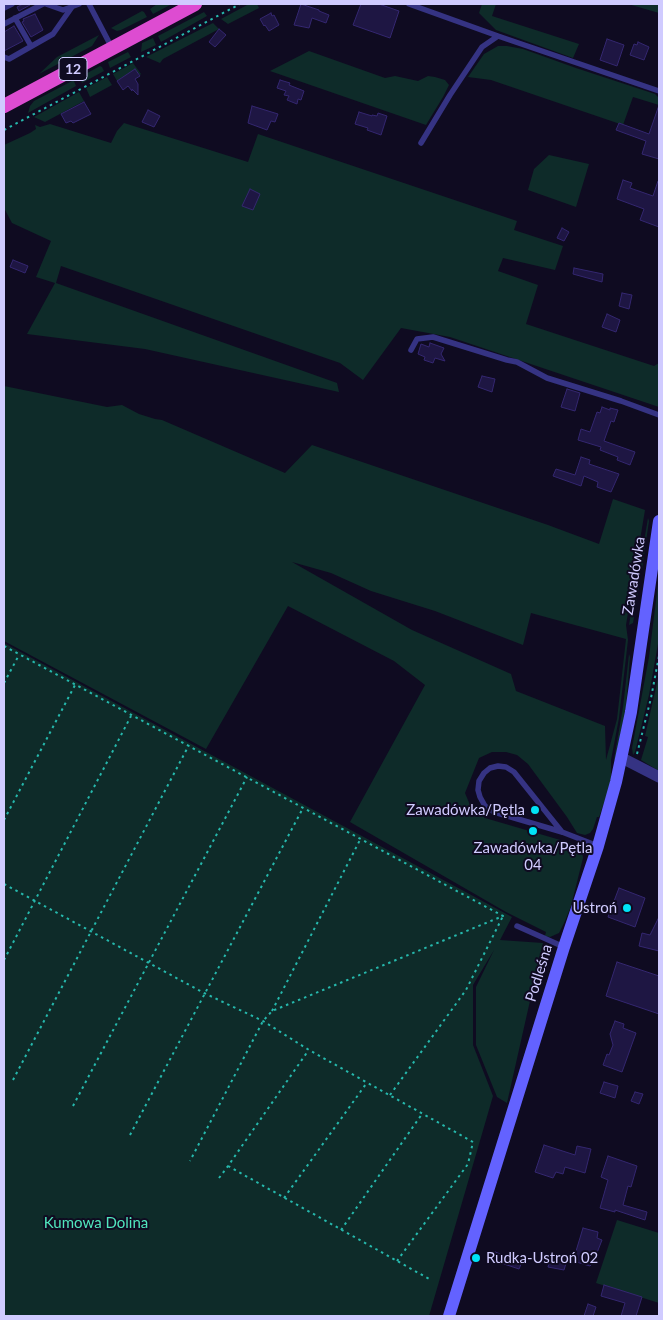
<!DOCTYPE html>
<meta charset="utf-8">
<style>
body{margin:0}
#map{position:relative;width:663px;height:1320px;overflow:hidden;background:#0f0b21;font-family:Lato,sans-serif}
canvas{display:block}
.frame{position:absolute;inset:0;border:5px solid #d0cbff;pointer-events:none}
</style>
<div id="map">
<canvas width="663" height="1320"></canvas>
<div class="frame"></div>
</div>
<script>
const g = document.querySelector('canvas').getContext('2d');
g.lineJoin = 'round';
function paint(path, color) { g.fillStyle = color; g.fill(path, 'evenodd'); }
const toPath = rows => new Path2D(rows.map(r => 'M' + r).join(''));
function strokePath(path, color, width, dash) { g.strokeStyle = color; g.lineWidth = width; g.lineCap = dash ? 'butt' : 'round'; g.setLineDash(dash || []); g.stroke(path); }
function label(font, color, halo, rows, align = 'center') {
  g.font = font + ' Lato,sans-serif'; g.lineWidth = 4; g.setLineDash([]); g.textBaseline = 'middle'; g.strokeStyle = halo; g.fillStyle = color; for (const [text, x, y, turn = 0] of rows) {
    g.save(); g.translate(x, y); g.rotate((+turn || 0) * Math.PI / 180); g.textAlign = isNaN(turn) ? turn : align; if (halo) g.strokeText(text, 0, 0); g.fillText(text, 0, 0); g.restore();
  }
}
const green = toPath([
 [157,4,172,4,153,14,150,9],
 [249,4,257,4,259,8,228,24,221,19],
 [482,4,496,4,492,16,579,44,573,58,496,30,479,13],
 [628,4,655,4,659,5,659,13],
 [142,11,144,12,147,17,121,30,117,31,111,28],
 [204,12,207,16,161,42,158,36],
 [213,23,219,29,163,59,160,63,146,57],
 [99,35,92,46,39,74,57,57],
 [153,38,156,45,141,52,142,43],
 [498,46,507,46,523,49,576,68,655,94,659,98,659,105,633,97,623,125,491,80,468,77,484,54],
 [309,51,385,78,395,76,418,81,428,76,435,77,445,80,449,85,443,97,426,125,270,71],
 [128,52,131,57,110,68,108,62],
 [133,63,141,74,140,75,135,69,117,81,113,74],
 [100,66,102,67,104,71,82,83,80,77],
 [107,77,112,85,90,97,86,88],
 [72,81,74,81,76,86,28,113,30,106,34,101],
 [79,92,84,101,45,122,34,117],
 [124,123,248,162,258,134,517,221,514,230,563,246,555,270,503,258,498,271,538,285,526,324,654,366,659,363,659,407,450,337,401,328,363,380,340,363,61,266,56,283,337,383,339,392,145,349,27,334,55,283,36,277,51,241,12,223,4,208,4,145,30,133,36,129,35,125,40,127,50,124,111,143,117,131],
 [549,155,589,164,576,207,528,190,534,169],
 [4,386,107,407,122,405,139,414,155,419,162,420,285,473,312,445,548,525,599,544,613,499,645,510,626,625,628,640,619,718,611,760,611,783,599,817,597,817,593,829,590,833,585,835,577,833,567,817,528,764,517,755,506,752,492,752,479,758,465,793,470,805,485,818,574,844,582,851,583,858,571,906,565,921,559,933,550,937,545,936,546,932,506,912,350,822,425,685,394,661,288,606,206,749,4,641],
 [292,562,331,573,371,591,435,611,523,645,531,613,626,639,617,719,606,760,605,726,516,691,511,674,412,630],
 [648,518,649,521,642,569,639,571],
 [659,576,659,638,649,695,635,752,633,755,632,748,649,657],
 [637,578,640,581,633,623,629,625],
 [4,643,512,917,500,940,543,943,507,1103,497,1097,476,1045,476,987,494,950,473,985,473,1045,493,1096,429,1316,4,1316],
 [629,654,630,657,626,707,615,760,614,759,623,707],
 [659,674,659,771,641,760,648,737,645,736],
 [617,1220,659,1233,659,1303,596,1283]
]);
const building = toPath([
 [23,4,29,4,30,5,19,11,17,7,23,4],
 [301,4,319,10,319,11,329,15,326,23,312,18,309,28,294,25,301,4],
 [361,4,379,4,399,11,390,38,353,25,361,4],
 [271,13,272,16,274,15,279,25,269,31,265,25,264,26,260,19,271,13],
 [35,14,43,30,31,37,22,22,24,21,23,19,35,14],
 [14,26,23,41,4,51,4,32,14,26],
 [219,29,226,35,215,47,209,42,219,29],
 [607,39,624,45,617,66,600,60,607,39],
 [638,42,649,47,644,60,630,55,634,44,637,45,638,42],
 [135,69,140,76,135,79,138,84,138,95,132,89,132,91,128,86,123,90,117,81,135,69],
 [280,80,290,83,289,85,304,91,301,100,298,99,297,104,287,100,289,96,284,95,286,91,277,88,280,80],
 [84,102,91,114,73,123,71,121,66,123,61,114,84,102],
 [252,106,278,114,275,122,271,121,267,130,248,123,252,106],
 [658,108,659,108,659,159,642,154,646,141,616,130,619,123,649,134,658,108],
 [148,110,160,116,154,127,142,122,148,110],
 [359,112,372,116,372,115,377,116,378,113,387,116,381,135,367,130,368,128,355,124,359,112],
 [623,180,632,183,630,188,653,196,658,181,659,181,659,227,640,220,644,209,617,199,623,180],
 [250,189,260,194,253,210,242,206,250,189],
 [562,228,569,232,564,241,557,238,562,228],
 [13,260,28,266,25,273,10,267,13,260],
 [574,268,603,274,602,282,573,274,574,268],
 [622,293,632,295,629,309,619,306,622,293],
 [607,314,620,320,616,332,602,327,607,314],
 [430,343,444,348,441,354,445,361,435,358,433,363,424,360,425,357,418,354,421,344,429,347,430,343],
 [482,376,495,379,492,392,478,387,482,376],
 [567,389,580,393,575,411,561,407,567,389],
 [602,407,610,410,610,408,618,410,614,422,611,421,604,441,635,452,630,465,617,460,618,457,600,450,601,447,578,440,581,429,590,432,597,412,600,413,602,407],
 [581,457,590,460,589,464,619,474,611,492,597,487,598,482,584,476,581,486,553,476,556,469,575,475,581,457],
 [619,888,645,898,635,927,608,917,619,888],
 [659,917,659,951,639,946,642,933,650,935,659,917],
 [617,962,659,976,659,1014,606,996,617,962],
 [615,1021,624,1024,623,1028,636,1033,622,1072,603,1065,607,1054,609,1055,613,1045,610,1034,615,1021],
 [604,1082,618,1086,615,1098,600,1093,604,1082],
 [635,1092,643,1094,639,1104,631,1101,635,1092],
 [544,1145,575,1155,577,1146,591,1149,585,1173,565,1167,563,1174,556,1172,553,1178,535,1172,544,1145],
 [608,1156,637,1166,631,1187,628,1186,623,1205,647,1212,645,1220,615,1210,615,1212,600,1208,608,1180,601,1177,608,1156],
 [583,1228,598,1232,597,1238,602,1240,593,1263,590,1266,573,1261,583,1228],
 [495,1252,522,1262,519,1269,492,1260,495,1252],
 [551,1256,567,1260,564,1270,548,1267,551,1256],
 [604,1285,642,1297,636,1316,621,1316,625,1303,601,1296,604,1285],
 [588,1304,596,1307,593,1316,584,1316,588,1304]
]);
const path = toPath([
 [4,130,240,4],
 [4,646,503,916,272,1011,263,1021,190,1161],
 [4,683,19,655],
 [637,754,651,698,659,656],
 [4,820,75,685],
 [4,884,204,993,263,1021,309,1050,473,1142,468,1164,397,1261],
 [4,960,131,716],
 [272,1011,361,838],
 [13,1080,189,745],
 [390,1095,466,990,503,916],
 [73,1106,247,777],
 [130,1135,303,808],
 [228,1166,431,1280],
 [219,1178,228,1166,308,1051],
 [284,1198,366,1084],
 [341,1230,422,1114]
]);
const service = toPath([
 [46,4,63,10,79,4],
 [89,4,112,48],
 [409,4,498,36],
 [4,8,12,4],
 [15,18,31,46],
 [4,24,43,4],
 [4,57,9,59,53,34,72,7],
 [421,143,450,95,482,47,498,36,659,91],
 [411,350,417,339,433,337,507,360,517,362,547,378,621,401,659,415],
 [562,832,514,772,506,767,498,766,490,768,484,773,479,781,478,790,480,797,485,806,494,812,562,832,598,846],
 [517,926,564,947]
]);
const minor = toPath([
 [622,758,659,777]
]);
const secondary = toPath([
 [449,1316,564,947,598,846,616,782,631,712,659,521]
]);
const trunk = toPath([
 [4,106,195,4]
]);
const markers = [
 [535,810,5,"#00e3f6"],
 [533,831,5,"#00e3f6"],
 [627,908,5,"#00e3f6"],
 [476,1258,5,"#00e3f6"]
];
const shields = [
 [73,69,28]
];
const shieldNames = [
 ["12",73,69]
];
const streetNames = [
 ["Zawadówka",634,576,-81],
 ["Podleśna",539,973,-73]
];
const poiNames = [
 ["Zawadówka/Pętla",525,810],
 ["Zawadówka/Pętla",533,848,"center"],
 ["04",533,865,"center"],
 ["Ustroń",617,908],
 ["Rudka-Ustroń 02",486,1258,"left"]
];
const parkNames = [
 ["Kumowa Dolina",96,1223]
];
paint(green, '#0e2b29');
paint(building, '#1e1643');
strokePath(building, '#342770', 1);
strokePath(path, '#26b8ac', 2, [2.5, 4]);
strokePath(service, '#353383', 5.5);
strokePath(minor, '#353383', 11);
strokePath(secondary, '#6362ff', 12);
strokePath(trunk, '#dd4cd1', 14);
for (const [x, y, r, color] of markers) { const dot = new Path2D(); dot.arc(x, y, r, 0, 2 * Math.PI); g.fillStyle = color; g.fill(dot); strokePath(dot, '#0f0b21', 2); }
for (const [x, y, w] of shields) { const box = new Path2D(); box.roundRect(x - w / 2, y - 11.5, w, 23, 4); g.fillStyle = '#0f0b21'; g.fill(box); strokePath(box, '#d0cbff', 1); }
label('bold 14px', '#d0cbff', null, shieldNames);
label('15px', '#d0cbff', '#0f0b21', streetNames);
label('15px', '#d0cbff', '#0f0b21', poiNames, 'right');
label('15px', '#50e6bd', '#0f0b21', parkNames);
</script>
